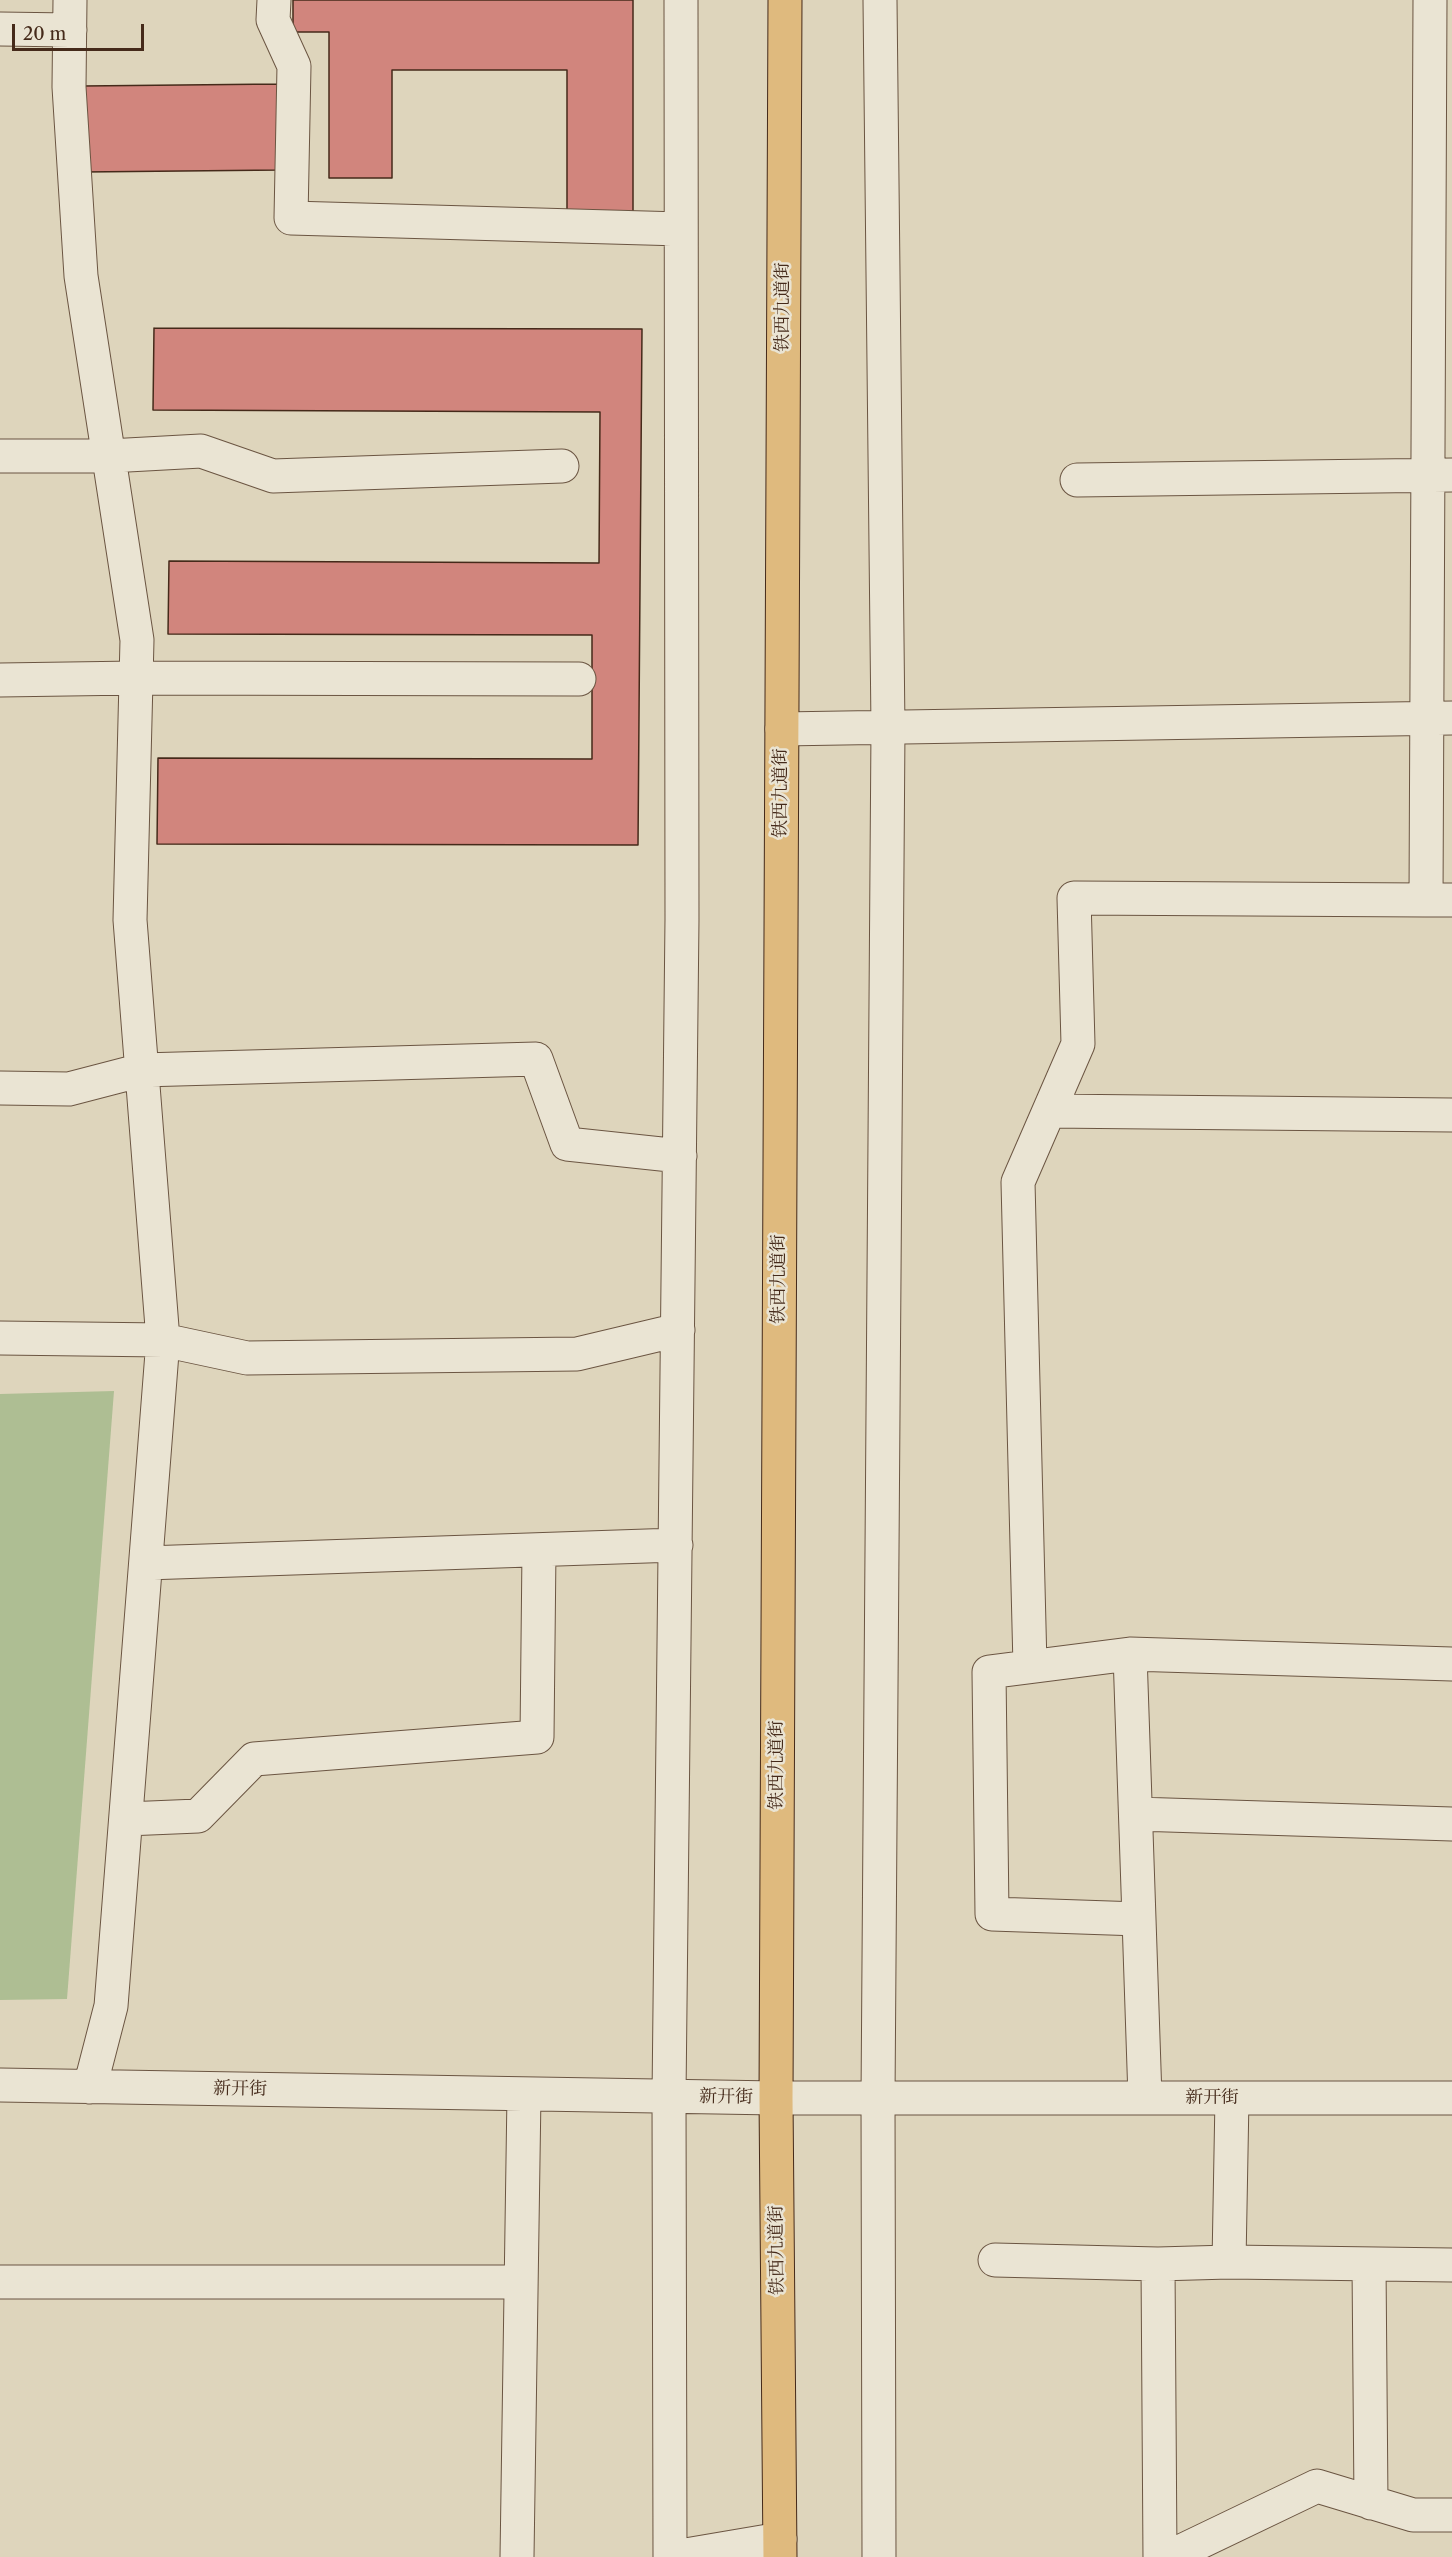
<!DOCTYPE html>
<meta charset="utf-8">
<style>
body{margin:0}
#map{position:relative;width:1452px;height:2557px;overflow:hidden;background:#ded5bc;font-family:"Libre Caslon Text",serif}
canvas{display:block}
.scale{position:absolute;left:12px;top:24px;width:132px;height:27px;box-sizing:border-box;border:3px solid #452a1a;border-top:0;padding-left:8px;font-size:18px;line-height:21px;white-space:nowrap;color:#452a1a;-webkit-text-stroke:4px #eae4d3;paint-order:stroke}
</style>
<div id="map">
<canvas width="1452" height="2557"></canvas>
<div class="scale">20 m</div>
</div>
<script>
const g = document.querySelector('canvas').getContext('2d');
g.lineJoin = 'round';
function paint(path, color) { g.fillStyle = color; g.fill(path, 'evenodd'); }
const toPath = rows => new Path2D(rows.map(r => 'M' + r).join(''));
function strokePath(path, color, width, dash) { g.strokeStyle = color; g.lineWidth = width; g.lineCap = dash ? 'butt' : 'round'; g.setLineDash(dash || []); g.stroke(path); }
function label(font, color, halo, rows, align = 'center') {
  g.font = font + ' "Libre Caslon Text","Noto Serif SC",serif'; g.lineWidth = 5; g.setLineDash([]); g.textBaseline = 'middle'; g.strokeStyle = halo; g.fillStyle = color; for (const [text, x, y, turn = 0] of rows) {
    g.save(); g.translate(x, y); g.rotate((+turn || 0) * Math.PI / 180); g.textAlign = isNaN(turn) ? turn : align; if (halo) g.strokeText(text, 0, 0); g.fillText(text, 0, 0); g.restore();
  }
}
const green = toPath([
 [114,1391,67,1999,0,2000,0,1394]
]);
const building = toPath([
 [293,0,633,0,633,212,567,211,567,70,392,70,392,178,329,178,329,32,293,32,293,0],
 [279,84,280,170,83,172,83,86,279,84],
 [154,328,642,329,638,845,157,844,158,758,592,759,592,635,168,634,169,561,599,563,600,412,153,410,154,328]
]);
const minor = toPath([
 [70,0,69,87,81,276,137,640,130,920,163,1340,111,2006,90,2087],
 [274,0,273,20,294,66,291,218,681,229],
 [1430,0,1426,900,1452,900],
 [0,29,70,30],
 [0,456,109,456,201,451,273,476,562,466],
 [1077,480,1452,475],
 [0,680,136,678,579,679],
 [782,729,1452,718],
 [0,1088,69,1089,142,1070,536,1059,567,1144,680,1156],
 [1049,1111,1452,1115],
 [0,1338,163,1340,247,1358,577,1354,678,1330],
 [146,1563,676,1545],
 [1130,1654,1139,1919],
 [1030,1666,1018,1182,1078,1044,1074,898,1426,900],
 [1136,1814,1452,1824],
 [126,1819,198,1816,254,1759,537,1737,539,1550],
 [0,2085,776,2098,1452,2098],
 [1145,2098,1139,1919,992,1914,989,1672,1130,1654,1452,1664],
 [995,2260,1158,2264,1229,2262,1452,2265],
 [1229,2262,1232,2098],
 [1158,2264,1160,2557],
 [1369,2264,1371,2503],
 [0,2282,521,2282],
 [517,2557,524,2094],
 [670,2557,669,2096,682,919,681,0],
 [674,2557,780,2539],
 [879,2557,878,2098,888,728,880,0],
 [1169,2557,1317,2486,1413,2515,1452,2515]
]);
const major = toPath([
 [780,2557,776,2098,785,0]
]);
const streetNames = [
 ["铁西九道街",783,307,-90],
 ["铁西九道街",781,793,-90],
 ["铁西九道街",779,1279,-90],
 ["铁西九道街",777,1765,-90],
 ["新开街",240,2089,1],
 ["新开街",726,2097,1],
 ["新开街",1212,2098],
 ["铁西九道街",777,2250,-91]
];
paint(green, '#aebe93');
paint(building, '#d1857d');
strokePath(building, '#452a1a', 1.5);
strokePath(minor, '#6b5542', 35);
strokePath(major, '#452a1a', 35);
strokePath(minor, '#eae4d3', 33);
strokePath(major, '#dfba7e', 33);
label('18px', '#452a1a', '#eae4d3', streetNames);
</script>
